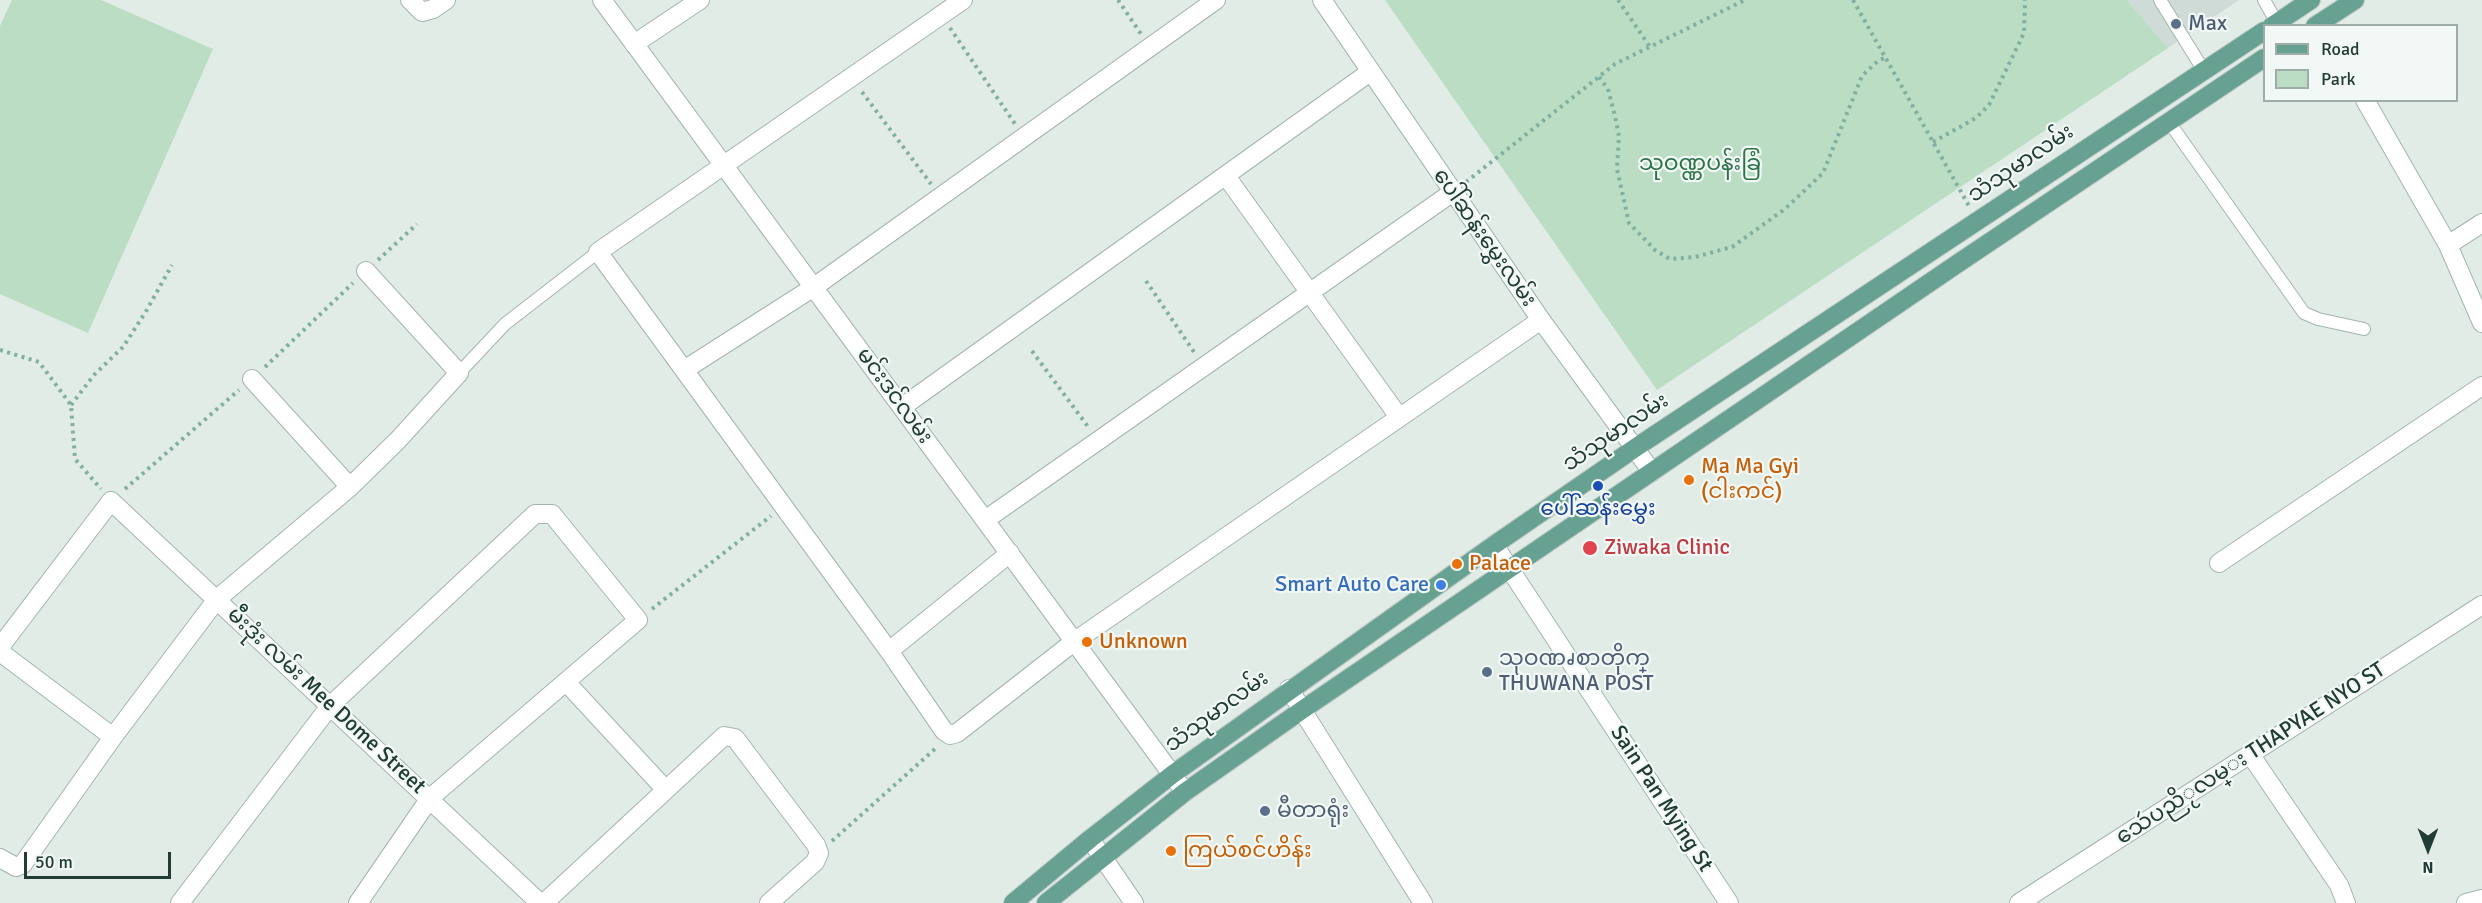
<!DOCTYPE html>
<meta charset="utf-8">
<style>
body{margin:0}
#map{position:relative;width:2482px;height:903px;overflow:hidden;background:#e1ece7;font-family:Signika,sans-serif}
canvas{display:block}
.legend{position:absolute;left:2263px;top:24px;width:195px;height:78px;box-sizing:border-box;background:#f2f8f5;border:2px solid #9eada8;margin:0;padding:8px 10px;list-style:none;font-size:18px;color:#213c35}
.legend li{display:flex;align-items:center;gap:12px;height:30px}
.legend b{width:30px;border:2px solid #9eada8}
.north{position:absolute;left:2398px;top:819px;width:60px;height:60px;-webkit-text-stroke:4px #f2f8f5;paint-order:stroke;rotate:180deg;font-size:16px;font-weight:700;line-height:24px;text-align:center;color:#213c35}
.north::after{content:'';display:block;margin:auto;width:21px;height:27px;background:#213c35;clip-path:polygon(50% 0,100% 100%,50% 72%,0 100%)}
.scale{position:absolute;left:24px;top:852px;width:147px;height:27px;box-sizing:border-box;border:3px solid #213c35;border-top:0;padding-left:8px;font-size:18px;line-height:21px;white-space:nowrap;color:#213c35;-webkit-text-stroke:4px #f2f8f5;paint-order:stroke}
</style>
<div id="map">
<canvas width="2482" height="903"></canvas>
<ul class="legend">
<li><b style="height:8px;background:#66a192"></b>Road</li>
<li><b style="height:16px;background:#baddc3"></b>Park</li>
</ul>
<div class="north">N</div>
<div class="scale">50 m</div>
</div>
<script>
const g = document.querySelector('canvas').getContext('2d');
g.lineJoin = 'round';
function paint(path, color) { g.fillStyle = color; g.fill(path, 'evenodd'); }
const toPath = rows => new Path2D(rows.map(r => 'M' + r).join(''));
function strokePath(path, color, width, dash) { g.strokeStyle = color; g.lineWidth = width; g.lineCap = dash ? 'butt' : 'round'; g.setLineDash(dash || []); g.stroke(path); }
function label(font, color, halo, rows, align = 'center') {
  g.font = font + ' Signika,"Noto Sans Myanmar",sans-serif'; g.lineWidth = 4.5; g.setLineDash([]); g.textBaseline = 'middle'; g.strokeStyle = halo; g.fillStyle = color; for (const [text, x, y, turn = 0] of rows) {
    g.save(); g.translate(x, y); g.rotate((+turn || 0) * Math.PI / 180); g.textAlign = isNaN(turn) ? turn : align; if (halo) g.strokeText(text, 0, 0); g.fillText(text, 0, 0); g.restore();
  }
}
const built = toPath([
 [2127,0,2239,0,2168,48]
]);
const green = toPath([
 [12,0,101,0,213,49,88,333,0,294,0,26],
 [1385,0,2127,0,2168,48,1657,390]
]);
const path = toPath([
 [1118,0,1141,34],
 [1618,0,1650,47],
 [1853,0,1969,206],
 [950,28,1015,124],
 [1599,77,1608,89,1615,116,1619,136,1617,169,1629,223,1655,250,1670,259,1695,257,1732,247,1785,209,1823,173,1862,76,1879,60,1885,58],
 [862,92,931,184],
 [1933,142,1976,118,1989,105,2024,33,2025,0],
 [1466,182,1615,64,1745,0],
 [378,260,417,224],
 [1146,281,1194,352],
 [0,350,39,362,71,405,75,459,101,489],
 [1032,351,1089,428],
 [265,367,353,283],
 [71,405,94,375,123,347,145,313,172,265],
 [125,489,239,390],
 [652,609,771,516],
 [832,841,936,748]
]);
const lane = toPath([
 [2160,0,2204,71],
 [2264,0,2277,23],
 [2169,122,2304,313,2318,319,2364,329],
 [459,373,505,324,598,252]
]);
const street = toPath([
 [410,0,422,12,433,9,446,0],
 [602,0,1185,792],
 [963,0,598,252,889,651,944,731,950,735,957,733,1075,641,1541,320],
 [634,44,700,0],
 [2365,100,2448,245,2482,323],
 [1226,176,1399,417],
 [2448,245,2482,223],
 [684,370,814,287,1216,0],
 [252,379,350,487],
 [902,407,1370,72],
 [985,520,1453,192],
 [2219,563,2482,386],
 [0,647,111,501,540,903],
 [889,651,1010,553],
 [0,652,113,737],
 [566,682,665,789],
 [1289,689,1423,903],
 [2250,754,2339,885,2346,903],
 [1090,839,1134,903],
 [0,858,16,867,23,864,113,737,217,599,350,487,398,440,459,373,366,271],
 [180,903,330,706,535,514,552,514,638,620,430,798,358,903],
 [544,903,724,736,735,738,816,845,819,853,815,862,769,903],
 [2019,903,2482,605]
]);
const secondary = toPath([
 [1322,0,1541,320,1652,472],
 [1494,545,1729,903],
 [2466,903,2482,899]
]);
const primary = toPath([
 [2272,26,2311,0],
 [2315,26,2355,0],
 [1013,903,1090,839,1173,774,1494,545,1635,448,2264,31],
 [1046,903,1185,792,1302,710,1954,266,2264,58]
]);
const markers = [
 [2176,24,6,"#5c6f8a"],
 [1689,480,6,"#e8710a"],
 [1598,486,6,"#1a4fb4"],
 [1590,548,8,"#e0444e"],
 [1457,564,6,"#e8710a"],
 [1441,585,6,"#3f7fe0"],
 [1087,642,6,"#e8710a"],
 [1487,672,6,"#5c6f8a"],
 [1265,811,6,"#5c6f8a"],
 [1171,851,6,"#e8710a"]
];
const serviceNames = [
 ["Max",2188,24],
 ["သုဝဏၧစာတိုက္",1499,659],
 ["THUWANA POST",1499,684],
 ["မီတာရုံး",1277,811]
];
const parkNames = [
 ["သုဝဏ္ဏပန်းခြံ",1700,164]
];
const streetNames = [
 ["သံသုမာလမ်း",2021,164,-34],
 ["ပေါ်ဆန်းမွှေးလမ်း",1484,238,55],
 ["မင်းဒင်လမ်း",894,396,54],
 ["သံသုမာလမ်း",1616,433,-34],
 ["မီးဒုံး လမ်း Mee Dome Street",326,701,43],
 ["သံသုမာလမ်း",1217,712,-36],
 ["သေဴပညိႂလမ္း THAPYAE NYO ST",2251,754,-33],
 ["Sain Pan Mying St",1661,799,57]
];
const foodNames = [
 ["Ma Ma Gyi",1701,467],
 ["(ငါးကင်)",1701,492],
 ["Palace",1469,564],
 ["Unknown",1099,642],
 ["ကြယ်စင်ဟိန်း",1183,851]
];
const transitNames = [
 ["ပေါ်ဆန်းမွှေး",1598,509]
];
const healthNames = [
 ["Ziwaka Clinic",1604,548]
];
const shopNames = [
 ["Smart Auto Care",1429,585]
];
paint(built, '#cfdbd6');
paint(green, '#baddc3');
strokePath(lane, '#a4b4ae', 14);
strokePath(street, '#a4b4ae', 20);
strokePath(secondary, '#9fb7af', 20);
strokePath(primary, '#c1c8c6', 20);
strokePath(path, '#81afa1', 4, [3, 4.5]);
strokePath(lane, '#fff', 12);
strokePath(street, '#fff', 18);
strokePath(secondary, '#fff', 18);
strokePath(primary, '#66a192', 18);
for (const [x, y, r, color] of markers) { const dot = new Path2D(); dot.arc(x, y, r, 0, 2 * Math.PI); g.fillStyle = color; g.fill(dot); strokePath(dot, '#f2f8f5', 2); }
label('22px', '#4e5e75', '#f2f8f5', serviceNames, 'left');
label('22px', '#2c7348', '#f2f8f5', parkNames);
label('22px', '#213c35', '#f2f8f5', streetNames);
label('22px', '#c56008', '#f2f8f5', foodNames, 'left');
label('22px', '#164399', '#f2f8f5', transitNames);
label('22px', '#be3a42', '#f2f8f5', healthNames, 'left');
label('22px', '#366cbe', '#f2f8f5', shopNames, 'right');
</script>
